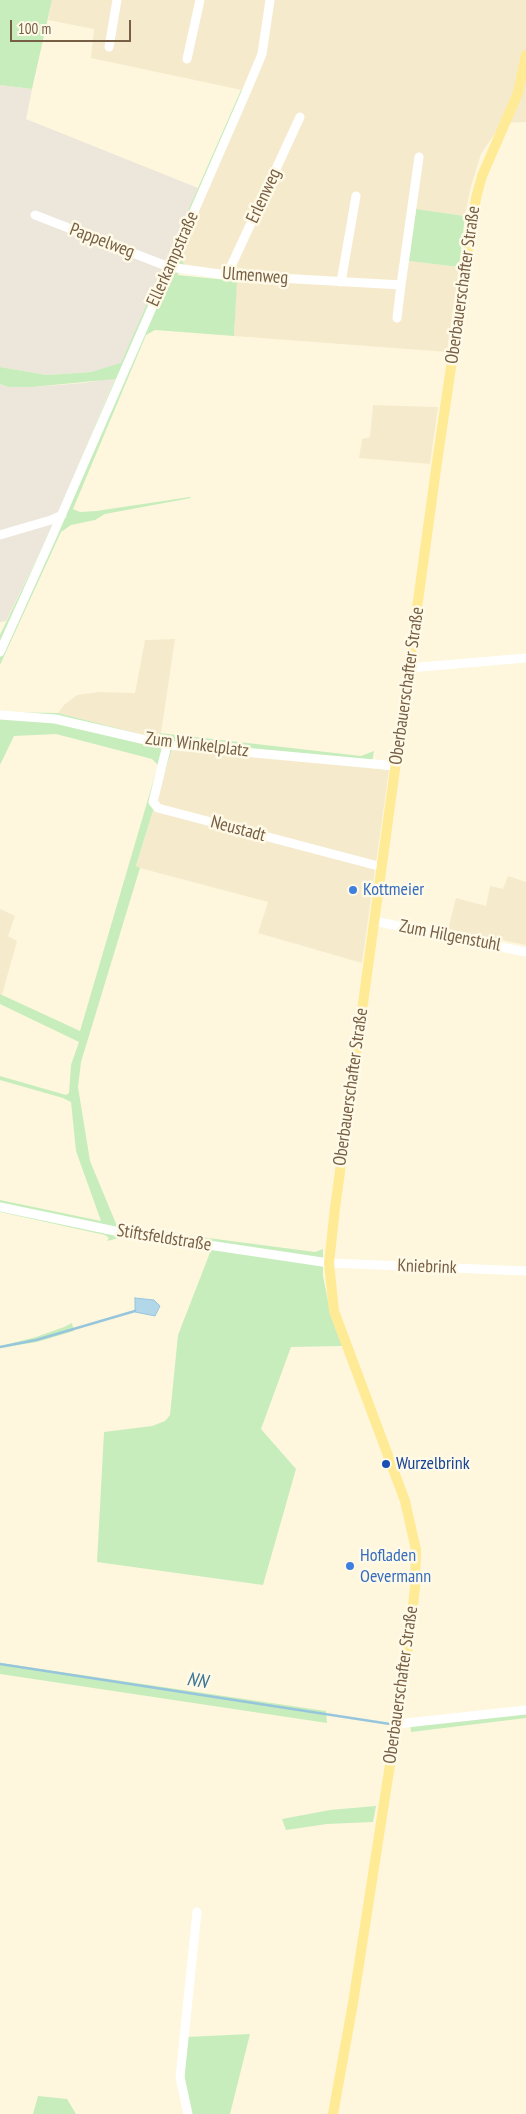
<!DOCTYPE html>
<meta charset="utf-8">
<style>
body{margin:0}
#map{position:relative;width:526px;height:2114px;overflow:hidden;background:#fef7de;font-family:"PT Sans Narrow",sans-serif}
canvas{display:block}
.scale{position:absolute;left:10px;top:20px;width:121px;height:22px;box-sizing:border-box;border:2px solid #765f44;border-top:0;padding-left:6px;font-size:15px;line-height:18px;white-space:nowrap;color:#765f44;-webkit-text-stroke:4px #fffae7;paint-order:stroke}
</style>
<div id="map">
<canvas width="526" height="2114"></canvas>
<div class="scale">100 m</div>
</div>
<script>
const g = document.querySelector('canvas').getContext('2d');
g.lineJoin = 'round';
function paint(path, color) { g.fillStyle = color; g.fill(path, 'evenodd'); }
const toPath = rows => new Path2D(rows.map(r => 'M' + r).join(''));
function strokePath(path, color, width, dash) { g.strokeStyle = color; g.lineWidth = width; g.lineCap = dash ? 'butt' : 'round'; g.setLineDash(dash || []); g.stroke(path); }
function label(font, color, halo, rows, align = 'center') {
  g.font = font + ' "PT Sans Narrow",sans-serif'; g.lineWidth = 5; g.setLineDash([]); g.textBaseline = 'middle'; g.strokeStyle = halo; g.fillStyle = color; for (const [text, x, y, turn = 0] of rows) {
    g.save(); g.translate(x, y); g.rotate((+turn || 0) * Math.PI / 180); g.textAlign = isNaN(turn) ? turn : align; if (halo) g.strokeText(text, 0, 0); g.fillText(text, 0, 0); g.restore();
  }
}
const residential = toPath([
 [52,0,526,0,526,122,502,123,481,154,470,190,465,216,416,209,409,261,459,267,447,352,234,336,237,271,186,267,180,258,181,252,251,92,91,58,94,29,48,20],
 [373,405,438,407,430,464,359,458,362,439,370,437],
 [175,639,160,740,58,713,64,705,77,695,99,692,135,693,145,640],
 [172,748,389,770,362,963,258,933,268,902,136,867],
 [508,876,526,882,526,945,448,929,456,898,486,906,490,886,503,889],
 [0,909,15,916,8,936,17,941,2,995,0,994]
]);
const industrial = toPath([
 [0,85,32,89,26,119,198,188,121,364,91,372,47,375,0,367],
 [115,378,53,525,6,621,0,622,0,384,8,387,32,387,84,383]
]);
const green = toPath([
 [0,0,52,0,32,89,0,85],
 [241,90,251,92,181,251,180,258,186,267,177,275,237,281,234,336,155,330,146,335,73,509,80,512,96,511,190,497,191,498,105,514,95,520,71,525,61,532,0,665,0,635,53,525,115,379,32,387,8,387,0,384,0,367,47,375,91,372,121,363],
 [416,209,465,216,459,267,409,261],
 [0,712,58,713,159,739,160,733,361,756,374,751,371,768,172,749,136,866,140,868,81,1062,78,1087,90,1161,117,1226,315,1252,323,1249,323,1276,331,1316,342,1346,291,1347,261,1429,296,1469,263,1585,97,1562,104,1432,152,1426,165,1421,170,1415,178,1335,211,1250,123,1237,107,1241,109,1238,105,1235,0,1212,0,1200,101,1221,76,1151,71,1102,63,1098,0,1080,0,1076,66,1095,69,1093,71,1065,79,1042,0,1004,0,994,80,1031,158,765,152,759,56,734,14,736,0,765],
 [72,1323,74,1331,37,1342,0,1348,0,1346,36,1337,64,1327],
 [0,1663,326,1711,327,1723,0,1674],
 [526,1706,526,1718,411,1732,410,1719],
 [376,1806,373,1822,327,1824,286,1830,282,1819,330,1810],
 [250,2034,230,2114,192,2114,184,2090,186,2037],
 [38,2096,67,2099,76,2114,33,2114]
]);
const water = toPath([
 [135,1298,154,1300,160,1306,155,1316,135,1312,135,1298]
]);
const stream = toPath([
 [0,1347,36,1340,135,1311],
 [0,1664,390,1724]
]);
const minor = toPath([
 [109,47,117,0],
 [187,59,200,0],
 [35,215,169,267,227,275,401,285,397,318],
 [227,275,300,117],
 [341,282,356,196],
 [401,285,419,157],
 [0,535,51,520,62,515],
 [0,652,51,539,247,90,262,54,270,0],
 [409,668,526,658],
 [0,715,55,719,167,745,396,766],
 [167,745,153,802,158,808,382,867],
 [374,921,526,952],
 [0,1207,115,1231,329,1263,526,1271],
 [397,1724,526,1710],
 [188,2114,180,2077,197,1912]
]);
const major = toPath([
 [333,2114,353,2003,409,1642,415,1587,416,1550,405,1501,334,1311,329,1263,335,1208,437,462,476,198,482,176,518,93,526,55]
]);
const markers = [
 [353,890,5,"#3f7fe0"],
 [386,1464,5,"#1a4fb4"],
 [350,1566,5,"#3f7fe0"]
];
const streetNames = [
 ["Erlenweg",264,196,-65],
 ["Pappelweg",102,241,21],
 ["Ellerkampstraße",173,259,-66],
 ["Ulmenweg",255,276,4],
 ["Oberbauerschafter Straße",463,285,-82],
 ["Oberbauerschafter Straße",407,686,-82],
 ["Zum Winkelplatz",197,745,7],
 ["Neustadt",238,829,15],
 ["Zum Hilgenstuhl",450,936,11],
 ["Oberbauerschafter Straße",351,1087,-82],
 ["Stiftsfeldstraße",164,1238,9],
 ["Kniebrink",427,1267,2],
 ["Oberbauerschafter Straße",401,1685,-82]
];
const shopNames = [
 ["Kottmeier",363,890],
 ["Hofladen",360,1556],
 ["Oevermann",360,1577]
];
const transitNames = [
 ["Wurzelbrink",396,1464]
];
const waterNames = [
 ["NN",197,1681,9]
];
paint(residential, '#f6eacc');
paint(industrial, '#ece6db');
paint(green, '#c7edbc');
paint(water, '#b2d7e9');
strokePath(water, '#97c5dc', 1);
strokePath(stream, '#97c5dc', 2.5);
strokePath(minor, '#fff', 9);
strokePath(major, '#ffea95', 10);
for (const [x, y, r, color] of markers) { const dot = new Path2D(); dot.arc(x, y, r, 0, 2 * Math.PI); g.fillStyle = color; g.fill(dot); strokePath(dot, '#fffae7', 2); }
label('18px', '#765f44', '#fffae7', streetNames);
label('18px', '#366cbe', '#fffae7', shopNames, 'left');
label('18px', '#164399', '#fffae7', transitNames, 'left');
label('italic 19px', '#3f7794', '#fffae7', waterNames);
</script>
